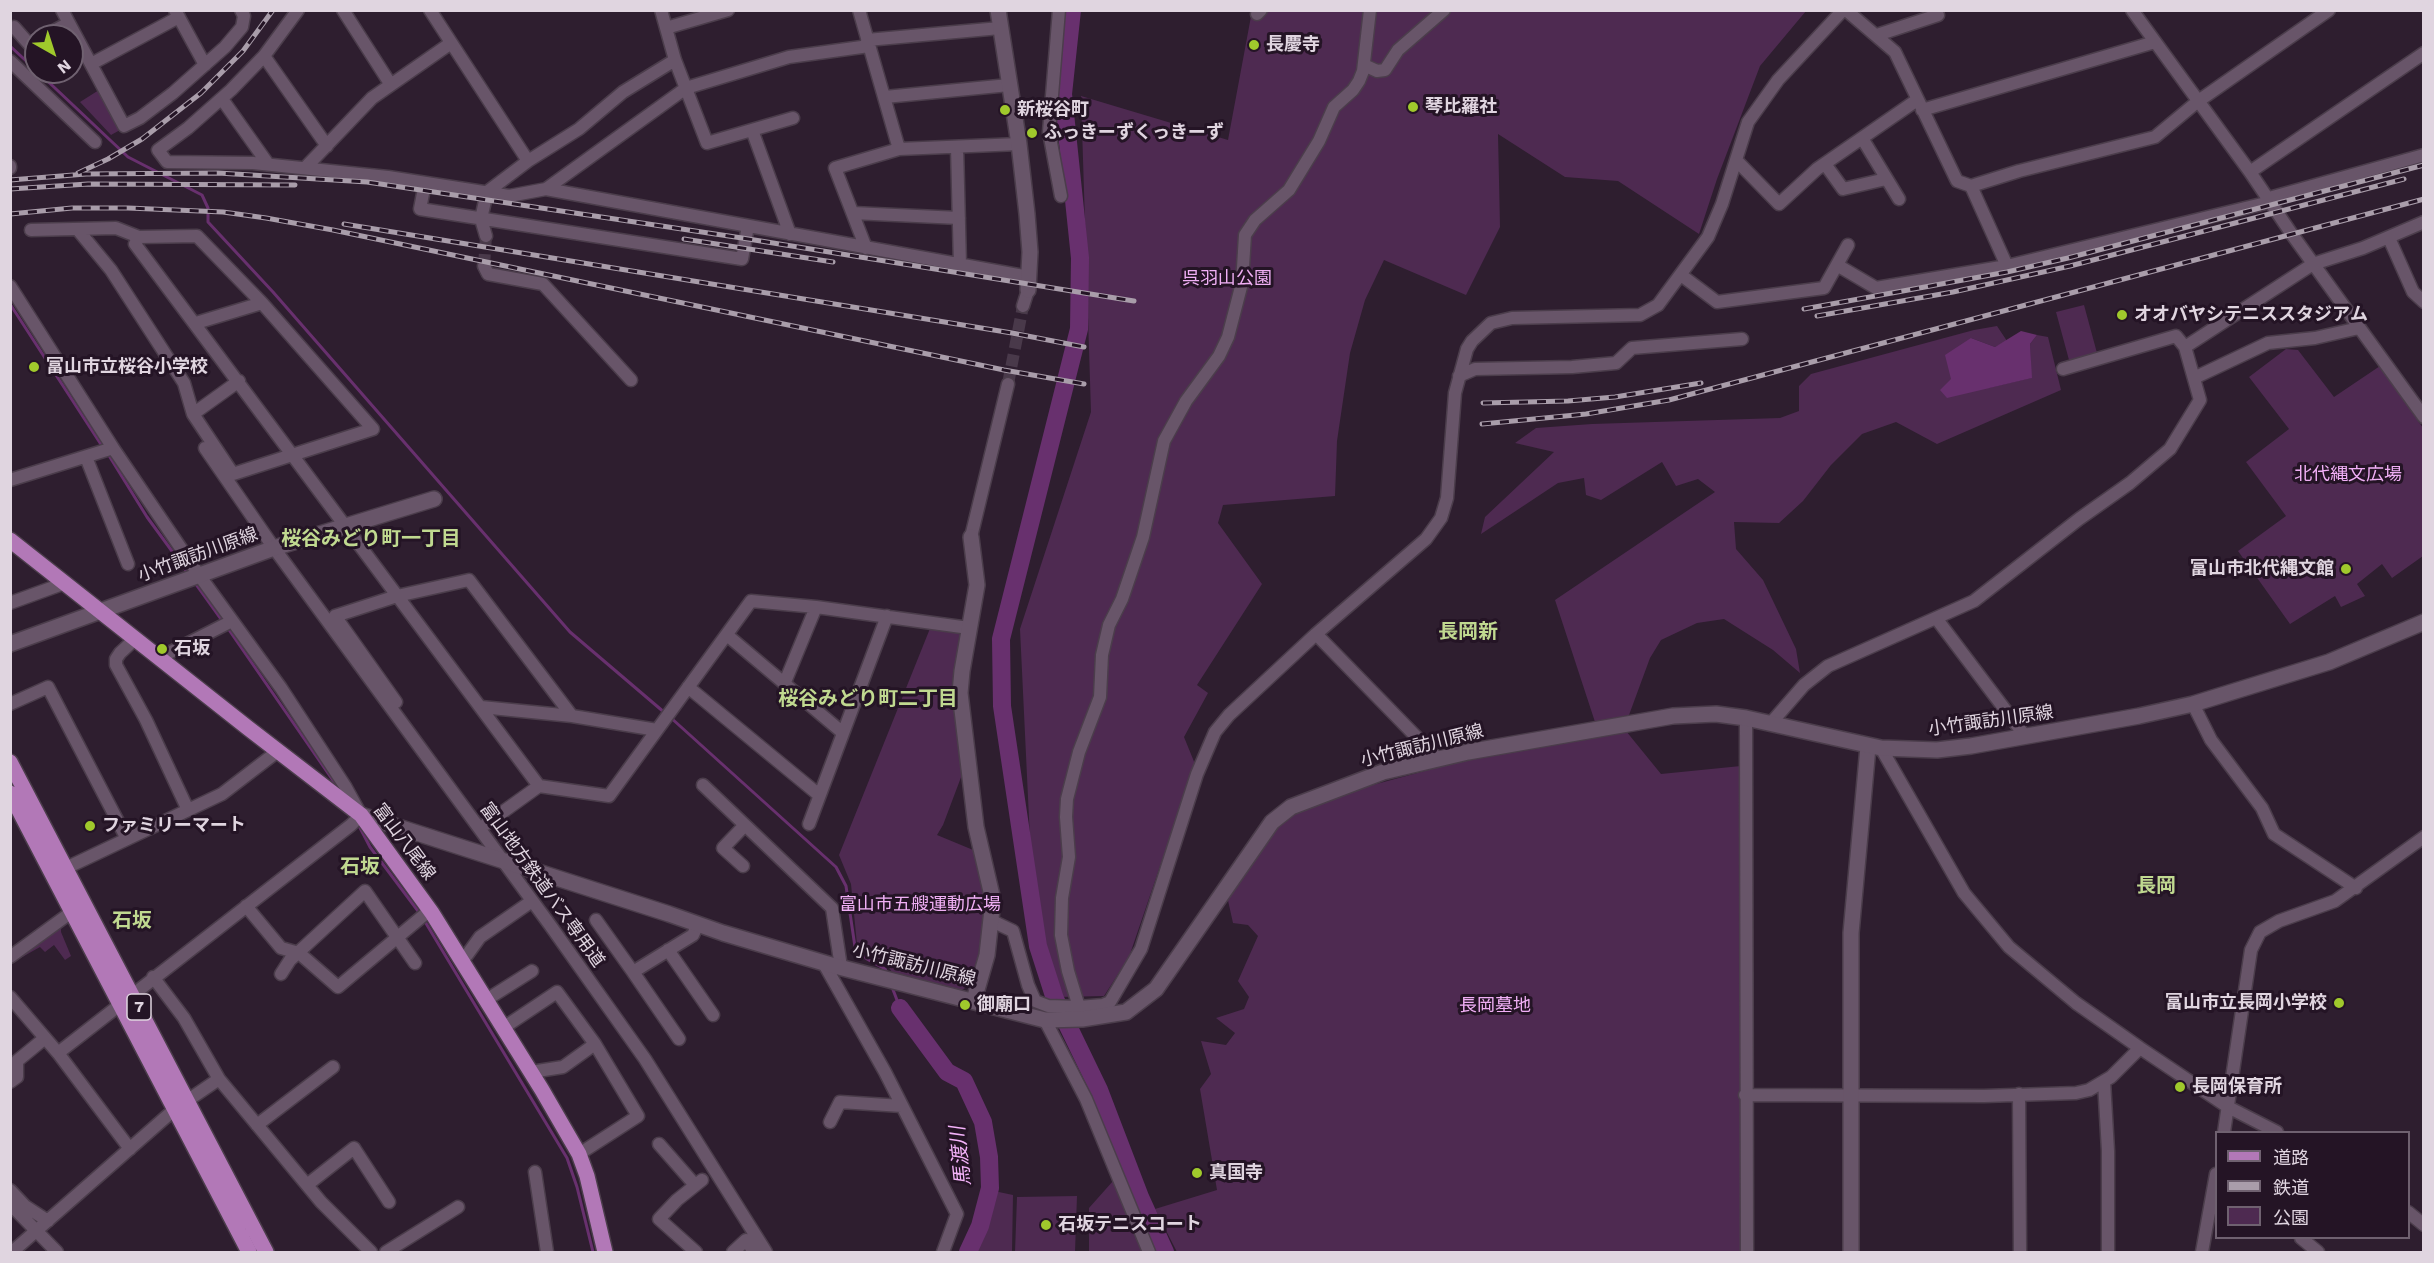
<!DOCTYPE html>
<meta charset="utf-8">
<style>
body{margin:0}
#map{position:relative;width:2434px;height:1263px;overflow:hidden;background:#2e1e2f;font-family:"Work Sans","Noto Sans JP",sans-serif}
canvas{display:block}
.frame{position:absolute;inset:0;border:12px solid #e0d5e0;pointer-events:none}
.legend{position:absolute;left:2215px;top:1131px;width:195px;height:108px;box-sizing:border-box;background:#241425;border:2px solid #6f6170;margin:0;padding:8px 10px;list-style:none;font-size:18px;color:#e0d5e0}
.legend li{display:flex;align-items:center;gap:12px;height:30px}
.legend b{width:30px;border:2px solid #6f6170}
.north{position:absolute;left:24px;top:24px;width:60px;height:60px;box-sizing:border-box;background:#241425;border:2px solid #6f6170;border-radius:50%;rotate:141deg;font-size:16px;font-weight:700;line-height:24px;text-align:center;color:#e0d5e0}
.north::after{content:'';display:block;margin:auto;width:21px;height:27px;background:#a0c92c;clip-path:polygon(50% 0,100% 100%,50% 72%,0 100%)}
</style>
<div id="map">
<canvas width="2434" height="1263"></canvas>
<div class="frame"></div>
<ul class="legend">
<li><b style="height:8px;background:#b278b7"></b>道路</li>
<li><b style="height:8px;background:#a99daa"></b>鉄道</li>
<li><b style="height:16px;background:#4e2a51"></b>公園</li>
</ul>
<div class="north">N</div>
</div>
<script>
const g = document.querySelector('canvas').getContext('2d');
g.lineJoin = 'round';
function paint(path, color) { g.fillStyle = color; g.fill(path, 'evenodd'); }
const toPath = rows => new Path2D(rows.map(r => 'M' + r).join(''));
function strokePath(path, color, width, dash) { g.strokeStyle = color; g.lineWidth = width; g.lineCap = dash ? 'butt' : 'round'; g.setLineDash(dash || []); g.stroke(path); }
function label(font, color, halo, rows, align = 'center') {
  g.font = font + ' "Work Sans","Noto Sans JP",sans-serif'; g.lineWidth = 6; g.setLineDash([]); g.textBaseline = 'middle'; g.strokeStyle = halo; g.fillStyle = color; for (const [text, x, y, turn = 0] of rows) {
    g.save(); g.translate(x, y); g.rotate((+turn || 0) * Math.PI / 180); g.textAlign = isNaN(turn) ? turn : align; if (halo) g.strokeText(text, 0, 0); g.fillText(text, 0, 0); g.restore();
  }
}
const green = toPath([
 [1252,11,1806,11,1760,66,1717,179,1699,234,1618,181,1565,177,1498,134,1500,227,1466,295,1384,260,1365,300,1350,353,1337,441,1335,496,1223,505,1218,523,1262,584,1197,685,1208,693,1184,737,1195,764,1129,957,1104,996,1059,997,1040,942,1031,860,1020,629,1091,412,1081,96,1228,140],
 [99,90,120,130,111,135,80,102],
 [2084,305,2097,353,2069,360,2056,312],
 [1997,326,2007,341,1995,347,1971,338,1988,388,2031,378,2030,344,2037,335,2048,337,2061,390,1937,444,1896,422,1862,434,1831,465,1803,501,1779,523,1734,522,1736,549,1763,580,1796,649,1800,673,1773,650,1724,619,1697,623,1661,640,1650,658,1629,715,1595,722,1555,600,1715,492,1698,479,1676,486,1662,462,1601,500,1586,495,1584,478,1558,483,1481,534,1485,517,1554,452,1515,443,1536,428,1592,424,1780,418,1799,411,1799,386,1811,374,1974,330],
 [2286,349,2298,350,2334,397,2380,366,2423,428,2423,556,2392,578,2382,564,2357,584,2365,596,2341,607,2335,596,2290,624,2238,551,2286,516,2246,462,2289,429,2249,377],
 [931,626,959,633,961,636,963,772,943,825,937,835,978,852,985,875,987,930,968,986,959,992,893,974,888,966,864,952,857,944,851,884,839,855],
 [1626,731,1661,774,1741,766,1742,1252,1177,1252,1155,1209,1217,1190,1200,1089,1211,1074,1201,1041,1226,1045,1235,1033,1216,1018,1244,1009,1249,997,1238,981,1258,936,1248,925,1233,923,1227,896,1291,807,1458,762],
 [61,922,61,932,71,956,65,960,54,945,45,952,40,947,17,960,13,956],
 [1113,1181,1142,1252,1089,1252,1089,1208],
 [994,1191,1013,1195,1012,1252,974,1252],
 [1077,1196,1075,1252,1015,1252,1017,1197]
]);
const water = toPath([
 [2021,331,2037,335,2030,344,2032,378,1947,398,1940,390,1951,379,1945,355,1971,338,1995,347]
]);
const stream = toPath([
 [10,46,36,70],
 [38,72,128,157,202,195,208,208,208,222,273,292,570,632,665,713],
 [10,304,102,446],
 [108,454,147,517,188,573],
 [195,583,223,622],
 [227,627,341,792],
 [670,717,836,867,846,886,855,947,867,959,885,969,888,975],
 [358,824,370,847,421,915],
 [424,920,567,1158,577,1187,593,1252],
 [892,987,900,1008]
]);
const river = toPath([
 [1072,10,1063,94,1080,258,1079,329,1001,639,1002,706,1038,946,1055,999,1099,1090,1140,1197,1165,1252],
 [900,1008,947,1072,964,1081,983,1122,989,1157,990,1188,980,1226,968,1252]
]);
const minorTunnel = toPath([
 [484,266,486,236],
 [1008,384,1023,306]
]);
const minor = toPath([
 [62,10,124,126,140,118,173,93,225,47,242,27,244,16,241,10],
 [175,10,205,65],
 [298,10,264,56,231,90,188,128,158,150,167,162,253,163,388,177,509,196,546,189,1029,277],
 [343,10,391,85],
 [430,10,528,161],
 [661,10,675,60,707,143,793,118],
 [859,10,899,149],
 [1059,10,1049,132,1061,196],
 [1846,10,1895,52,1957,181,1971,186,2019,171,2155,137,2197,102,2329,10],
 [2132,10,2250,172,2291,233,2424,417],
 [1257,14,1261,10],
 [14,27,29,44,36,40],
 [666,28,728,10],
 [1877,35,1938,15],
 [44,36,69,23],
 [867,40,1000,28],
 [264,56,327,146],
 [10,61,95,142],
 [91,64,179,17],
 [1364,65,1377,71,1385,70,1398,50,1444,10],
 [885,97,1009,85],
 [222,99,268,164],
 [1922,110,2155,42],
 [752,130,790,234],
 [1862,138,1899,199],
 [957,147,960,265],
 [1736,160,1779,204,1817,169,1917,100],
 [1825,164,1843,189,1886,179],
 [10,166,10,168],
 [305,168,372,98,451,43],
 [2250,172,2424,53],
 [425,183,420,209,742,259,748,226],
 [1971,186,2007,266,2270,202],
 [546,189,686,88,789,57,869,46],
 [2269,198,2424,155],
 [853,213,959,218],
 [31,230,116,228,139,237],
 [78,230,111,270,184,383,193,414],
 [486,236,481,219,487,192,528,161,579,129,623,92,675,60],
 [2389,238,2413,292,2424,302],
 [866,248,835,168,899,149,1019,144],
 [1837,265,1876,288,2007,266],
 [484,266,488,274,543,284,631,380],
 [1681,275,1717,302,1824,288,1848,245],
 [10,286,113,448,199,575,281,688,345,786,361,815,351,825,58,1053],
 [262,303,197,236,139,237,135,244,539,786],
 [1023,306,1028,290],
 [196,323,262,303,373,429,233,474,193,414,239,381],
 [2185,347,2313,264,2363,248,2424,222],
 [1459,376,1475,369,1572,367,1616,363,1632,348,1742,339],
 [2194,378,2268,343,2315,338,2359,328],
 [205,448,274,548,550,925,645,1059,766,1252],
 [86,457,128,564],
 [10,480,113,448],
 [971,537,1008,384],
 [10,603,65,583],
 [1936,618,2025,736],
 [1316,634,1438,759],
 [727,635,843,733],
 [136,638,120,653,116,659,116,665,146,720,188,810],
 [159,658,232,621],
 [785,682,816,607],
 [688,687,819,795],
 [396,702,335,616,397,596,469,580,572,716],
 [10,704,48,687,127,839],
 [2193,704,2211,740,2262,808,2274,834,2356,888],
 [481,707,572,716,657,730,609,796,539,786,486,824],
 [1746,718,1747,1252],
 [1771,723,1804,685,1828,666,1974,601,2079,519,2130,483,2170,449,2200,400,2185,347,2176,336,2063,369],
 [657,730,751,601,816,607,969,628],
 [1881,748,1964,893,2009,947,2076,1003,2140,1048,2228,1107,2277,1132],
 [703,785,832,908,841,967],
 [809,824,887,616],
 [743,866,723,848,745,825],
 [66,868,222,794,278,751],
 [246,906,281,948,299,953,338,987,430,910],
 [596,920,633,972],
 [992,921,1013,931,1028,985,1035,1001,1048,1006,1079,1007,1103,1005,1110,1002,1141,949,1197,774,1215,732,1229,715,1316,634,1426,539,1441,518,1447,498,1455,393,1467,349,1472,341,1491,323,1512,318,1640,315,1658,305,1708,237,1722,204,1748,122,1778,80,1843,10],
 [668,950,713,1015],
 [10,957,73,911],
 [460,959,467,955,480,937,532,901],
 [823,962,885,1072,957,1214,943,1252],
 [281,974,290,960,365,891,415,963],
 [10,997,58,1053,130,1149],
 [486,1000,532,971],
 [1079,1007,1068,971,1061,935,1062,898,1069,857,1066,817,1067,799,1079,752,1100,697,1102,655,1109,625,1122,599,1143,537,1164,441,1186,401,1219,356,1228,337,1242,283,1245,235,1255,220,1289,190,1319,141,1334,107,1353,90,1359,81,1363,71,1370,10],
 [1045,1020,1086,1099,1149,1252],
 [503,1028,557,992,595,1044,638,1116,579,1154],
 [679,1039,633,972,693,935,698,924],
 [531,1072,563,1067,595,1044],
 [219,1079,321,1202,371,1252],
 [2104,1081,2108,1151,2108,1252],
 [10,1082,17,1077,17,1061,45,1038],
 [2019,1094,2020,1252],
 [1745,1095,1984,1096,2076,1093,2089,1090,2111,1077,2140,1048],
 [830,1122,840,1102,902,1106],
 [257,1125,333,1067],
 [2224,1132,2251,950,2260,932,2279,921,2335,901,2424,837],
 [659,1144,695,1185],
 [535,1172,547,1252],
 [307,1185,354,1148,389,1202],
 [10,1190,25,1206,48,1221],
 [10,1204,57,1252],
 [2408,1212,2424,1225],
 [2301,1238,2318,1252],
 [12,1252,175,1109,219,1079,184,1018,153,977],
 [386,1252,458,1207],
 [696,1252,659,1219,677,1200,702,1180],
 [733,1252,746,1240,754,1252],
 [2202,1252,2216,1174]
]);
const tertiary = toPath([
 [998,10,1019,144,1027,214,1030,252,1028,290],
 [971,537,977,585,962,671,960,693,976,827,993,900,987,955,974,1000],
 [1851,1252,1851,933,1868,747]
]);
const secondary = toPath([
 [10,644,274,548,434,499],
 [361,815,669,914,723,933,831,965,1045,1020,1082,1019,1126,1012,1156,989,1272,822,1291,807,1383,772,1468,752,1673,716,1716,714,1746,718,1881,748,1937,750,1971,746,2139,716,2193,704,2329,662,2424,622]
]);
const primary = toPath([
 [10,540,248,728,361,815,432,913,542,1090,579,1154,587,1176,605,1252],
 [10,762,266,1252],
 [10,793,249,1252]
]);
const rail = toPath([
 [78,173,108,159,142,139,201,93,243,51,273,10],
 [10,180,86,174,218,173,367,182,742,238,1134,301],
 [10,189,88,184,295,185],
 [10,214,72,208,128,208,223,212,266,218,333,230,1004,370,1084,384],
 [344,224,1012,333,1084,347],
 [684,239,833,262],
 [1804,309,2007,272,2068,258,2424,165],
 [1817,316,1953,292,2070,266,2404,179],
 [1483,403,1568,401,1615,397,1701,383],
 [1482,424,1586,414,1669,400,2424,199]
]);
const markers = [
 [1254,45,6,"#a0c92c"],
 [1413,107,6,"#a0c92c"],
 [1005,110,6,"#a0c92c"],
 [1032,133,6,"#a0c92c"],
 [2122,315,6,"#a0c92c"],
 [34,367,6,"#a0c92c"],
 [2346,569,6,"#a0c92c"],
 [162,649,6,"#a0c92c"],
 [90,826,6,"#a0c92c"],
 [2339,1003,6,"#a0c92c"],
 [965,1005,6,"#a0c92c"],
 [2180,1087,6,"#a0c92c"],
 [1197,1173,6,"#a0c92c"],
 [1046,1225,6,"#a0c92c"]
];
const shields = [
 [139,1007,24]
];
const shieldNames = [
 ["7",139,1007]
];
const poiNames = [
 ["長慶寺",1266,45],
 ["琴比羅社",1425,107],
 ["新桜谷町",1017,110],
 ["ふっきーずくっきーず",1044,133],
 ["オオバヤシテニススタジアム",2134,315],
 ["富山市立桜谷小学校",46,367],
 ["富山市北代縄文館",2334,569,"right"],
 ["石坂",174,649],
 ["ファミリーマート",102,826],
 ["富山市立長岡小学校",2327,1003,"right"],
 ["御廟口",977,1005],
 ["長岡保育所",2192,1087],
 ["真国寺",1209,1173],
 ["石坂テニスコート",1058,1225]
];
const parkNames = [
 ["呉羽山公園",1227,279],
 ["北代縄文広場",2348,475],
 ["富山市五艘運動広場",920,905],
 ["長岡墓地",1495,1006]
];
const streetNames = [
 ["小竹諏訪川原線",198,555,-20],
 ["小竹諏訪川原線",1991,721,-8],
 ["小竹諏訪川原線",1422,746,-14],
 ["富山八尾線",404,842,53],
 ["富山地方鉄道バス専用道",542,885,54],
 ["小竹諏訪川原線",914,965,14]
];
const neighbourhoodNames = [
 ["桜谷みどり町一丁目",371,539],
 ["長岡新",1468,632],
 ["桜谷みどり町二丁目",868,699],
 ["石坂",360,867],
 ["長岡",2156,886],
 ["石坂",132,921]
];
const waterNames = [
 ["馬渡川",961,1156,-96]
];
paint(green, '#4e2a51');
paint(water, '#68306e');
strokePath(stream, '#68306e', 3);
strokePath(river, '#68306e', 18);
strokePath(minorTunnel, '#49394a', 12, [12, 6]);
strokePath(minor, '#4b3d4b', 15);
strokePath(tertiary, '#4b3d4b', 18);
strokePath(secondary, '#4b3d4b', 18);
strokePath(primary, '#4b3d4b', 18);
strokePath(minor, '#685569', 12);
strokePath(tertiary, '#685569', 15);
strokePath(secondary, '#685569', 15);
strokePath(primary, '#b278b7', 15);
strokePath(rail, '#a99daa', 5);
strokePath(rail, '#241425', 3, [9]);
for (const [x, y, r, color] of markers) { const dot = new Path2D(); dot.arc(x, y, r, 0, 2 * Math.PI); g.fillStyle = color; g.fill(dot); strokePath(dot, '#241425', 2); }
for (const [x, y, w] of shields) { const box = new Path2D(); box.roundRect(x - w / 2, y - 13, w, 26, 4.5); g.fillStyle = '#241425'; g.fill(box); strokePath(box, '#e0d5e0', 1.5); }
label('bold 16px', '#e0d5e0', null, shieldNames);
label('bold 18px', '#e0d5e0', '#241425', poiNames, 'left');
label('18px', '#f0aff5', '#241425', parkNames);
label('18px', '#e0d5e0', '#241425', streetNames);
label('bold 20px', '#c0d990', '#241425', neighbourhoodNames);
label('italic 20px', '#f3b2f9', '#241425', waterNames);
</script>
